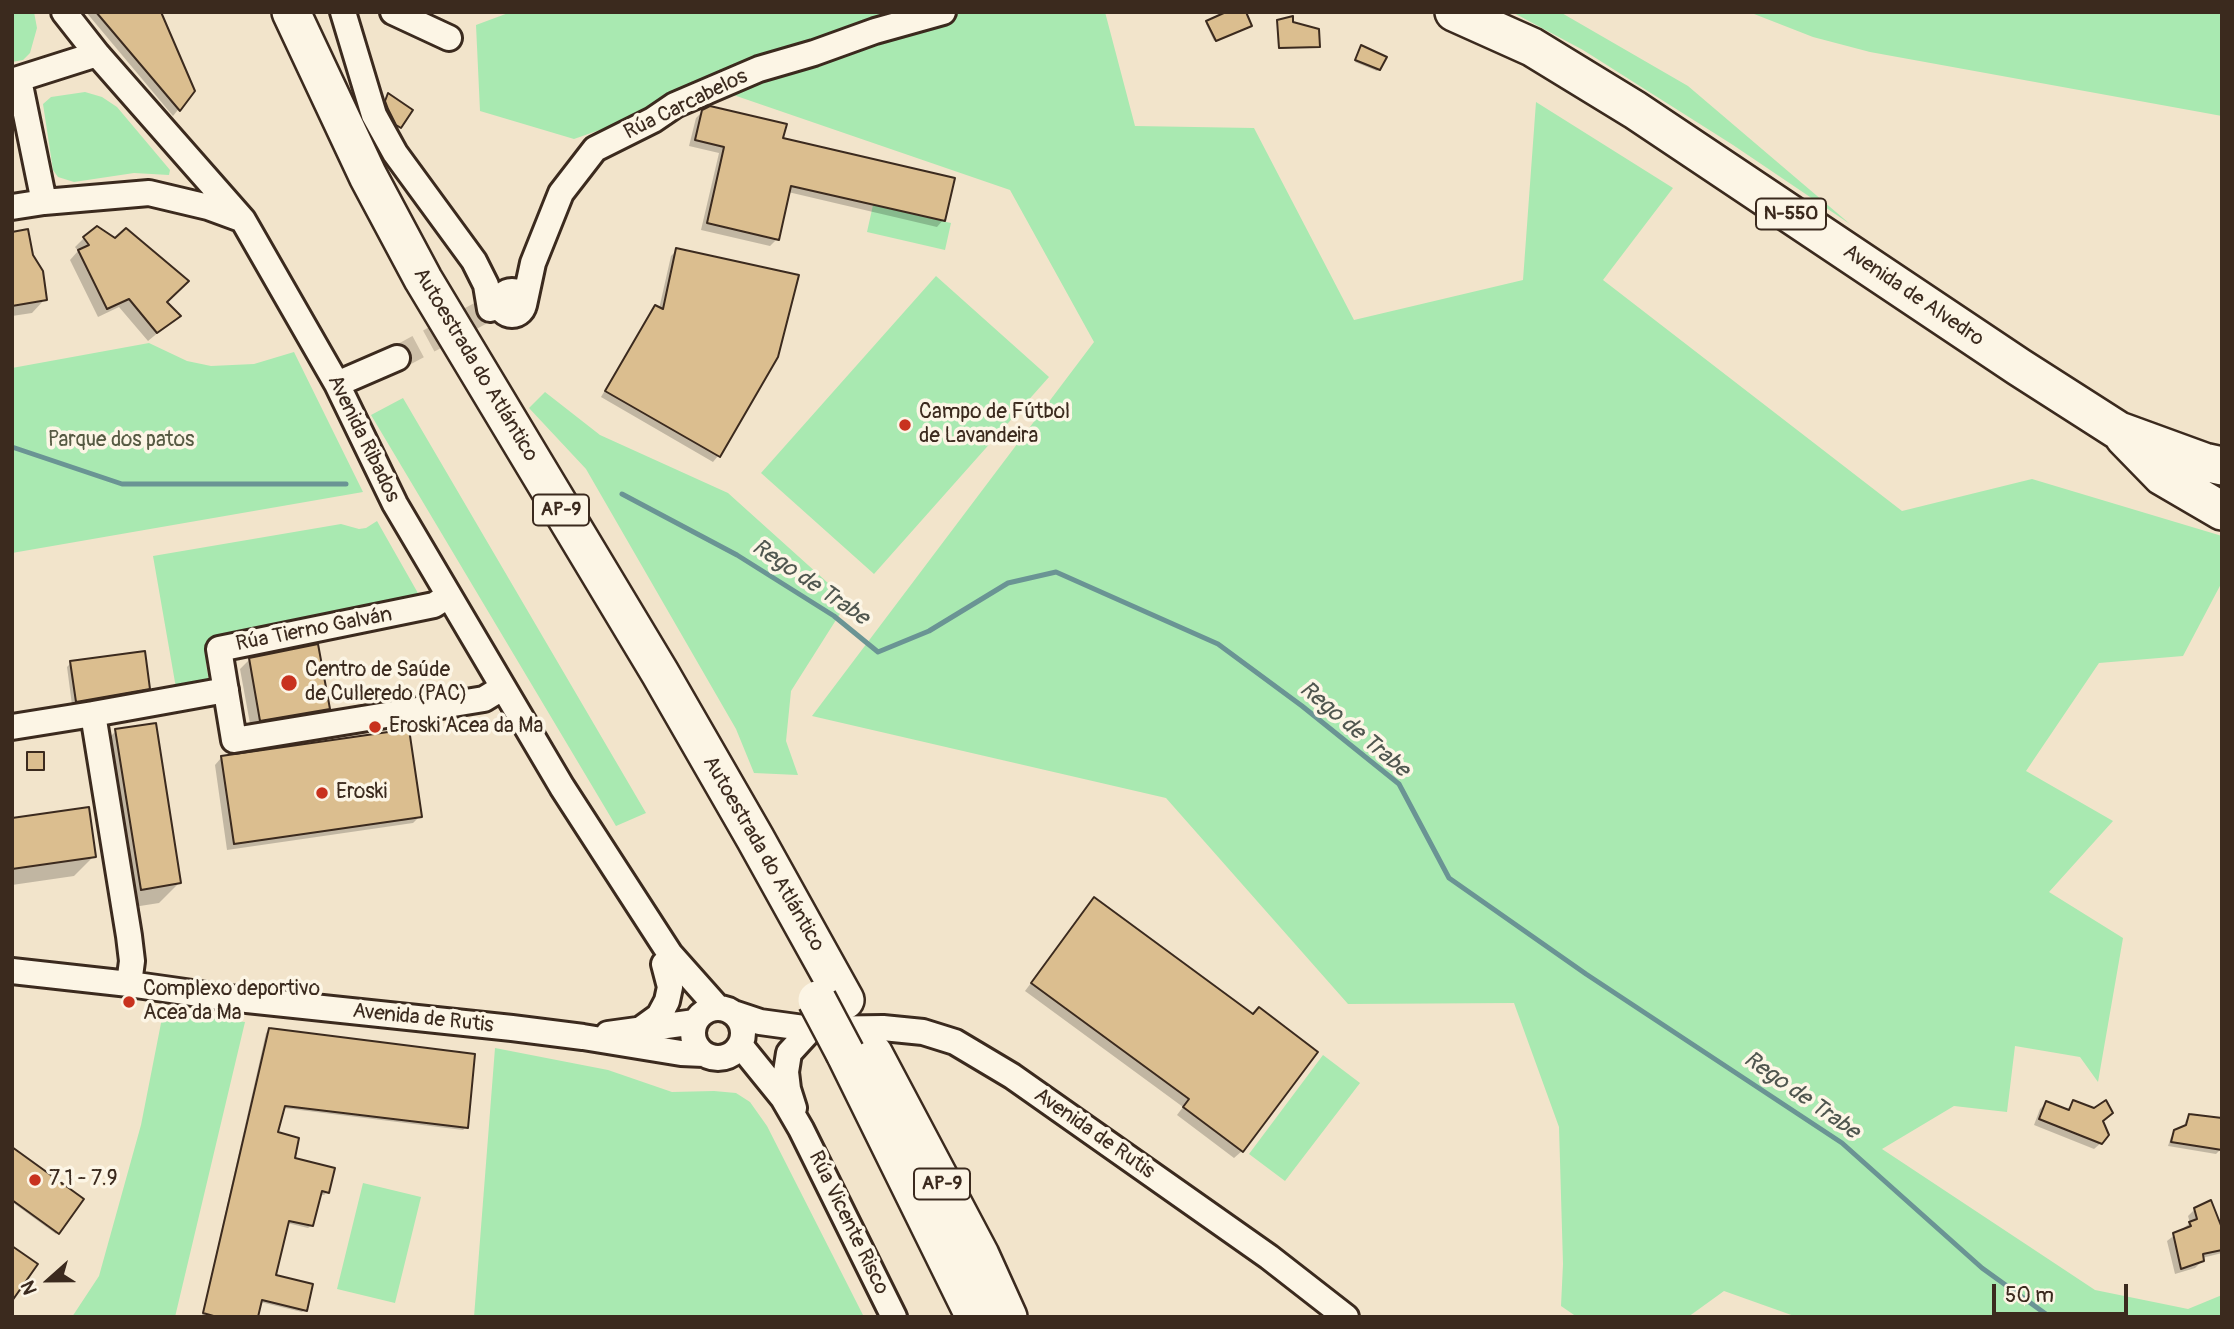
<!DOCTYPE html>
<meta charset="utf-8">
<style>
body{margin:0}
#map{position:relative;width:2234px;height:1329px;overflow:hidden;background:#f2e4cb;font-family:Pangolin,sans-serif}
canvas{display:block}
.frame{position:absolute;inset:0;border:14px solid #3b2a1e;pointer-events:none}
.north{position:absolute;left:14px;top:1245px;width:70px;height:70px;-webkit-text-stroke:5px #fcf5e5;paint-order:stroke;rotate:249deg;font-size:19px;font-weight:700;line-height:28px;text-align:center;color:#3b2a1e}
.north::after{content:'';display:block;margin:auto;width:24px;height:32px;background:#3b2a1e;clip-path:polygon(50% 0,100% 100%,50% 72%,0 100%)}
.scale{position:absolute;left:1992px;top:1284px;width:136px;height:32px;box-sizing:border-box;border:4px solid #3b2a1e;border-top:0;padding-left:9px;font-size:21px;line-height:24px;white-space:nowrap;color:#3b2a1e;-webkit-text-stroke:5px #fcf5e5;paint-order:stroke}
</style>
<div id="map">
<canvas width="2234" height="1329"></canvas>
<div class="frame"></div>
<div class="north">N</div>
<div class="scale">50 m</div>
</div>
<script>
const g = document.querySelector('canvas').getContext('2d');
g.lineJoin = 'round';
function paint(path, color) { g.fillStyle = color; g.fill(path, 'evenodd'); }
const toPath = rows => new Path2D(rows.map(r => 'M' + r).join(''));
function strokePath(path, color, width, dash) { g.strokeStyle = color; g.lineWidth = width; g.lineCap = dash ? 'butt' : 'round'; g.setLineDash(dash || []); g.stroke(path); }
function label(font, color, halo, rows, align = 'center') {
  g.font = font + ' Pangolin,sans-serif'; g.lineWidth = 7; g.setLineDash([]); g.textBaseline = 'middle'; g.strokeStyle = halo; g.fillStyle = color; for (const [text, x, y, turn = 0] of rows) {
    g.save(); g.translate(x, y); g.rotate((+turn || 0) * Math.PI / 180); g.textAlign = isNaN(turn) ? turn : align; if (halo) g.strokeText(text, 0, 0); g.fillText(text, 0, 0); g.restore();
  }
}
const green = toPath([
 [12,12,34,12,37,28,30,53,23,60,12,62],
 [511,12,1105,12,1135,126,1254,128,1354,320,1523,280,1536,102,1673,188,1603,280,1902,511,2032,479,2222,536,2222,582,2183,656,2099,663,2026,771,2113,821,2049,892,2123,938,2098,1082,2080,1057,2015,1046,2007,1112,1954,1106,1882,1149,2095,1290,2188,1309,2222,1295,2222,1317,1797,1317,1724,1291,1688,1317,1577,1317,1561,1306,1563,1264,1559,1127,1514,1003,1348,1004,1166,798,812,716,1094,342,1010,190,716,89,574,139,480,111,476,25],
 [1512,12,1560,12,1688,86,1850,224,1733,145,1583,50],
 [1749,12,2222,12,2222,116,1870,52,1813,37],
 [85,92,102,97,117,107,170,170,169,175,134,173,74,182,58,177,53,170,43,104,51,97],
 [873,205,951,223,945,250,867,232],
 [936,276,1049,377,874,574,761,473],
 [149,343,187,361,211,366,254,364,294,352,363,492,12,553,12,368],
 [545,392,600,435,728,493,848,601,791,691,786,741,798,775,754,773,736,729,586,469,529,408],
 [403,398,646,813,616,826,371,415],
 [377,521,423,602,211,644,206,664,209,681,176,688,153,556,341,524,359,529,366,528],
 [163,1013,245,1022,175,1317,72,1317,99,1276,141,1125],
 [495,1048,608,1070,672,1092,714,1091,736,1093,750,1102,767,1126,864,1317,474,1317],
 [1323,1055,1360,1083,1285,1181,1249,1154],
 [363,1183,421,1197,395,1303,337,1289]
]);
const shadow = toPath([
 [86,12,158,12,193,91,173,116],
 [1278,21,1318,46,1278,49,1277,23],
 [1207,22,1249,27,1214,41,1206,24],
 [1360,48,1379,69,1377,71,1355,62],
 [389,96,400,127,396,131,382,106],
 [703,111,781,140,943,220,937,227,788,192,777,239,770,246,701,230,719,153,689,146,696,118],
 [12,234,32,256,45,299,32,313,12,316],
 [84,238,164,302,178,316,148,341,119,307,98,317,70,260,78,251,75,247],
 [677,250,718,456,713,462,601,397,650,313,655,307,659,309,671,256],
 [249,660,328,709,319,718,251,729,240,669],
 [71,663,148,688,144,692,72,705,67,667],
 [116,731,179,883,159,903,121,909,96,751],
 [28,754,43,769,41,771,26,771],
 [221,758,420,816,413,823,227,850,215,765],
 [12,820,94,856,74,876,12,885],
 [1094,899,1252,1016,1242,1151,1234,1158,1177,1115,1183,1107,1025,991],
 [269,1030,466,1127,463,1130,283,1108,276,1133,293,1159,327,1192,324,1195,319,1194,311,1226,308,1228,287,1223,274,1276,305,1310,302,1312,260,1302,256,1317,205,1317,202,1316,266,1033],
 [2073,1102,2101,1122,2101,1143,2094,1149,2034,1125,2040,1109,2046,1103,2066,1111],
 [2190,1116,2220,1150,2216,1154,2168,1146,2171,1137,2183,1129,2186,1120],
 [12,1149,82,1199,56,1234,12,1202],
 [2195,1209,2222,1236,2222,1253,2202,1258,2202,1261,2195,1268,2175,1274,2167,1241,2190,1223,2188,1216]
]);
const stream = toPath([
 [12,447,122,484,346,484],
 [622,494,737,555,834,616,878,652,929,631,1008,583,1056,572,1218,644,1302,706,1399,784,1449,878,1586,974,1842,1143,1982,1268,2050,1317]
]);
const building = toPath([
 [96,12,161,12,195,91,180,111,96,12],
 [1226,12,1246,12,1252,26,1216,41,1206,21,1226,12],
 [1293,16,1293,22,1319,29,1320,47,1279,48,1277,20,1293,16],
 [1361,45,1387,57,1380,70,1355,60,1361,45],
 [388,93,413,110,401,128,396,125,388,109,385,101,388,93],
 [710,106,787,124,783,138,955,178,945,221,791,186,779,240,707,223,724,147,695,140,702,110,710,106],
 [97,226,115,238,126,228,189,281,167,302,181,316,157,333,129,299,107,309,78,250,89,245,83,237,97,226],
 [28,229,33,255,43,271,47,300,12,306,12,232,28,229],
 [676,248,799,275,778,357,720,457,605,391,655,305,663,309,676,248],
 [318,644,330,709,260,721,249,658,318,644],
 [145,651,150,689,76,702,70,661,145,651],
 [156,723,181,883,141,890,115,729,156,723],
 [409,729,422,817,234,844,221,756,409,729],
 [27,752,44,752,44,770,27,770,27,752],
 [89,807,96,857,12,869,12,818,89,807],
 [1094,897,1253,1014,1259,1007,1318,1052,1243,1152,1183,1107,1189,1099,1031,983,1094,897],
 [269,1028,475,1054,468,1128,285,1106,278,1132,299,1138,295,1158,335,1168,329,1193,322,1191,313,1226,289,1221,276,1275,313,1284,307,1311,262,1300,258,1317,217,1317,203,1313,269,1028],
 [2073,1100,2094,1108,2106,1100,2113,1113,2103,1121,2109,1135,2102,1144,2039,1119,2046,1101,2069,1110,2073,1100],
 [2189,1114,2222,1118,2222,1150,2171,1142,2174,1130,2186,1125,2189,1114],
 [12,1147,84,1199,59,1234,12,1200,12,1147],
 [2211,1200,2222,1228,2222,1250,2203,1254,2204,1261,2181,1269,2173,1233,2191,1226,2189,1222,2197,1219,2194,1208,2211,1200],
 [12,1246,38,1264,12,1301,12,1246]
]);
const minorTunnel = toPath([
 [397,358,481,313]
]);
const minor = toPath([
 [64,12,97,54,243,220,337,384,395,504,562,787,670,954,718,1008],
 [343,12,374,115,395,153,474,261,486,285,490,309],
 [393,12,449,38],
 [19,80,44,202],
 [12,81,97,54],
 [12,207,44,202,149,193,208,207,238,218],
 '500 303a12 12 0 1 1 24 0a12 12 0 1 1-24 0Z',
 [524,305,533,263,561,193,595,149,653,120,675,105,759,69,814,53,875,31,943,12],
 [337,384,397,358],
 [448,596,434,605,219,649,234,740,484,699,502,688],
 [12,727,93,714],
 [12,971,129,984,228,998,512,1028,583,1037,681,1053,704,1054],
 [129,984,132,961,129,936,93,714,226,690],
 '693 1033a25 25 0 1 1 50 0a25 25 0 1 1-50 0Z',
 [733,1013,760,1022,811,1029,883,1028,923,1032,955,1042,1012,1076,1269,1257,1346,1317],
 [641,1029,659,1016,667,1001,670,987,664,964],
 [608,1034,695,1022],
 [740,1045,783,1098,801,1129,894,1317],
 [794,1108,788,1089,786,1072,789,1053,811,1029]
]);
const highway = toPath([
 [291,12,368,176,423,279,660,673,755,838,845,1000],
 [1454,12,1532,47,1635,110,2019,367,2119,431,2204,462,2222,466],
 [2124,437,2162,476,2222,511],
 [845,1053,975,1317],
 [873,1053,980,1255,1008,1317]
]);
const highwayBridge = toPath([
 [817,1000,845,1053]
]);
const markers = [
 [905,425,7,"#c8321e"],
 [289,683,9,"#c8321e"],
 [375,727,7,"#c8321e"],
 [322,793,7,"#c8321e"],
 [129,1002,7,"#c8321e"],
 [35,1180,7,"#c8321e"]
];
const shields = [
 [1791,214,70],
 [561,510,56],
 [942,1184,56]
];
const shieldNames = [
 ["N-550",1791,214],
 ["AP-9",561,510],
 ["AP-9",942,1184]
];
const streetNames = [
 ["Rúa Carcabelos",686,105,-26],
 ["Avenida de Alvedro",1913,296,34],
 ["Autoestrada do Atlántico",475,365,59],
 ["Avenida Ribados",363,439,64],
 ["Rúa Tierno Galván",314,630,-11],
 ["Autoestrada do Atlántico",763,854,60],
 ["Avenida de Rutis",423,1019,6],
 ["Avenida de Rutis",1094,1134,35],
 ["Rúa Vicente Risco",848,1223,64]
];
const poiNames = [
 ["Campo de Fútbol",919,413],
 ["de Lavandeira",919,437],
 ["Centro de Saúde",305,671],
 ["de Culleredo (PAC)",305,695],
 ["Eroski Acea da Ma",389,727],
 ["Eroski",336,793],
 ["Complexo deportivo",143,990],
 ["Acea da Ma",143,1014],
 ["7.1 - 7.9",49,1180]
];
const parkNames = [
 ["Parque dos patos",121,441]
];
const waterNames = [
 ["Rego de Trabe",810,583,34],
 ["Rego de Trabe",1354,730,40],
 ["Rego de Trabe",1801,1096,35]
];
paint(green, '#a9e9b1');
paint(shadow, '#0003');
strokePath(stream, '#6a9494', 5);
paint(building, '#dbbe8f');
strokePath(building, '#3b2a1e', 2);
strokePath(minorTunnel, '#cdbfa8', 24, [24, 12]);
strokePath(minor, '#3b2a1e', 30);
strokePath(highway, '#3b2a1e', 42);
strokePath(minor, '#fcf5e5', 24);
strokePath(highway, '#fcf5e5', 37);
strokePath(highwayBridge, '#3b2a1e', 42, []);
strokePath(highwayBridge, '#fcf5e5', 37);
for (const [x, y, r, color] of markers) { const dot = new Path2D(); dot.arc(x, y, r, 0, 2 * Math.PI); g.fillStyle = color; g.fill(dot); strokePath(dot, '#fcf5e5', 2.5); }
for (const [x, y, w] of shields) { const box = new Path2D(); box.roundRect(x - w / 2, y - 15.5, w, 31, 5); g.fillStyle = '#fcf5e5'; g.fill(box); strokePath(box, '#3b2a1e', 2); }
label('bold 19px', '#3b2a1e', null, shieldNames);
label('21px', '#3b2a1e', '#fcf5e5', streetNames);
label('21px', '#3b2a1e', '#fcf5e5', poiNames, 'left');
label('21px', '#565a43', '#fcf5e5', parkNames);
label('italic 23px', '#4f564f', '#fcf5e5', waterNames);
</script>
